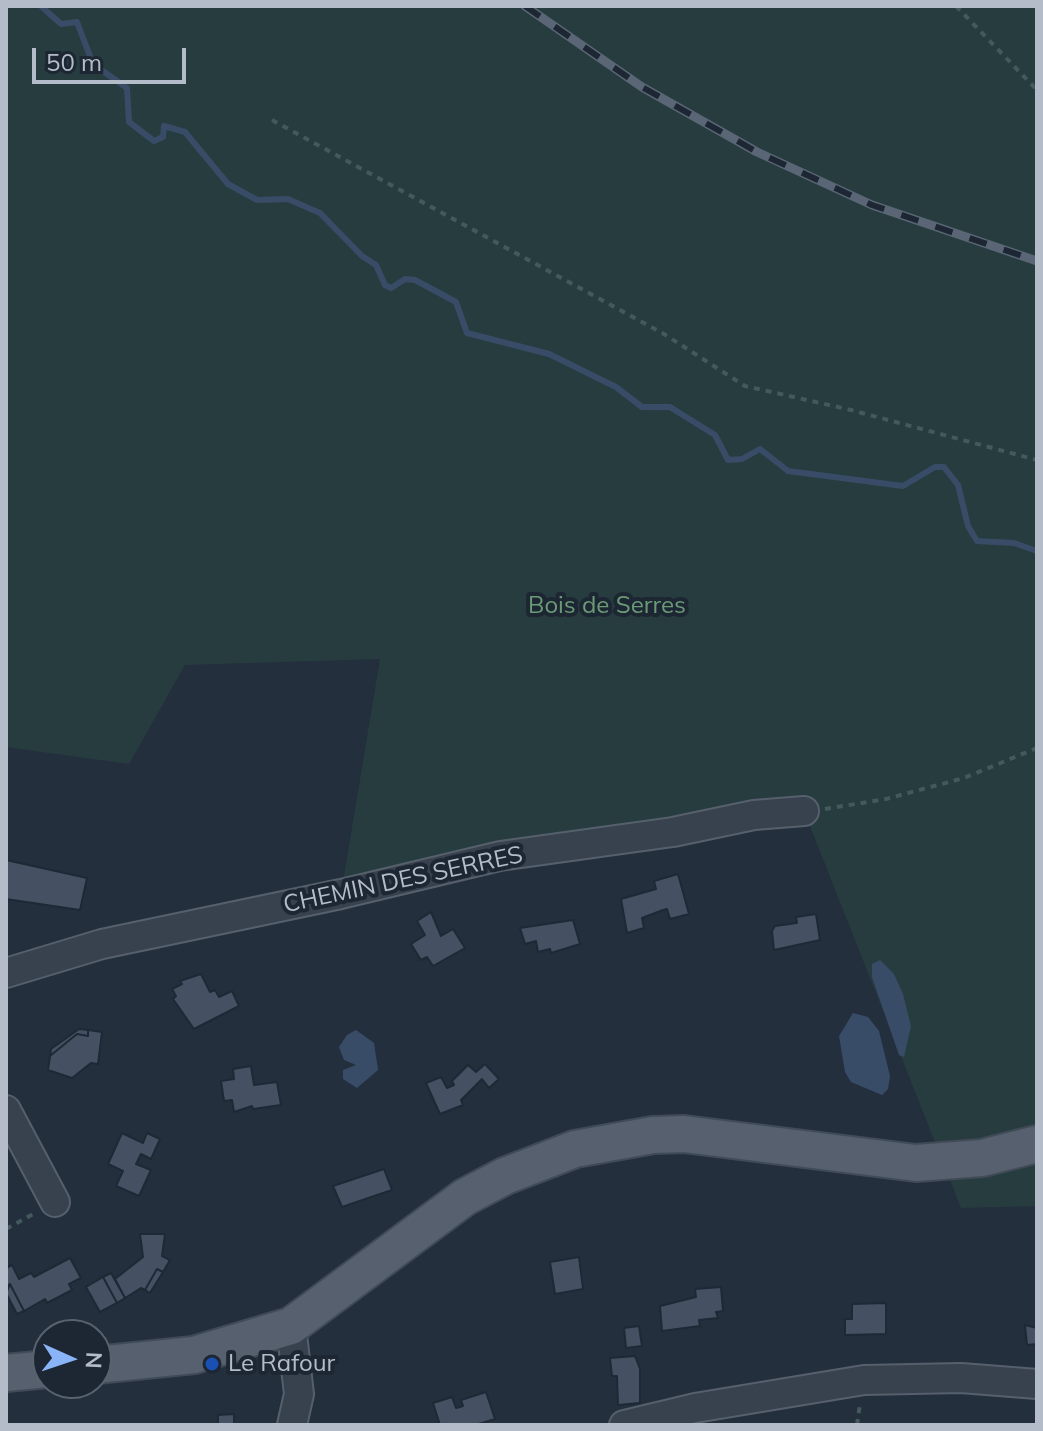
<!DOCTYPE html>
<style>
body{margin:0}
#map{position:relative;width:1043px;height:1431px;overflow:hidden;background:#242f3e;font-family:Mulish,sans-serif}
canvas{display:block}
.frame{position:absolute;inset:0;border:8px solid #b4bcc9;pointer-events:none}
.north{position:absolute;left:32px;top:1319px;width:80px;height:80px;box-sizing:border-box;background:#1d2633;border:2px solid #59626f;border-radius:50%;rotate:93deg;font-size:22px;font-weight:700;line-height:32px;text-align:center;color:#b4bcc9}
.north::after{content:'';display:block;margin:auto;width:28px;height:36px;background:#8ab4f8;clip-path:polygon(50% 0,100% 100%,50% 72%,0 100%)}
.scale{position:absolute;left:32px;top:48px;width:154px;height:36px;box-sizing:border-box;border:4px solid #b4bcc9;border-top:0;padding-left:10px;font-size:24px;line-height:28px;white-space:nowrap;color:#b4bcc9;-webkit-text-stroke:6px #1d2633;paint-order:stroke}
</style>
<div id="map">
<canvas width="1043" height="1431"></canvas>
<div class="frame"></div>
<div class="north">N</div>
<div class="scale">50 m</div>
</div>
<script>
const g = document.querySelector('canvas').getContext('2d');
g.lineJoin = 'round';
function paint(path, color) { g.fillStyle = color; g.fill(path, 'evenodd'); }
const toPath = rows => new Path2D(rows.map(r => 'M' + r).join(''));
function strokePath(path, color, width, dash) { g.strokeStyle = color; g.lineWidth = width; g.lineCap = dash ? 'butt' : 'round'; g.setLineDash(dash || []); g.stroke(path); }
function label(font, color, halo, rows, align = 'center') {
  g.font = font + ' Mulish,sans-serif'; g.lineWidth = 8; g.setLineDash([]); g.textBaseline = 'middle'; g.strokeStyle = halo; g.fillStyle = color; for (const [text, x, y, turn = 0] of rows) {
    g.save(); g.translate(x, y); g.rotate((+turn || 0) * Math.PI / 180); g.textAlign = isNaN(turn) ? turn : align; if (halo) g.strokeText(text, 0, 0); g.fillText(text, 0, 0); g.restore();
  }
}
const green = toPath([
 [6,6,1037,6,1037,1206,961,1208,804,811,341,894,380,659,185,665,129,764,6,747]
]);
const water = toPath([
 [880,960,894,974,903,994,911,1026,904,1057,899,1055,872,977,872,964],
 [853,1013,868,1017,879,1031,890,1076,888,1089,882,1095,851,1082,845,1072,839,1036],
 [356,1030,374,1043,378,1070,357,1088,343,1079,343,1070,356,1065,344,1060,339,1047,347,1035]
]);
const stream = toPath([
 [41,6,61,24,77,22,93,64,127,88,129,122,154,141,163,137,164,126,185,132,228,184,257,200,288,199,320,213,362,256,376,265,385,285,391,288,405,279,415,280,456,302,467,333,549,354,616,387,642,407,670,407,715,435,728,460,742,459,760,449,788,471,903,486,935,467,944,467,958,485,968,526,977,541,1014,543,1037,551]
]);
const building = toPath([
 [6,860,87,878,80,910,6,899,6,860],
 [678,874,689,914,670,919,667,909,663,910,642,918,644,928,627,933,621,899,656,889,654,881,678,874],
 [431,912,441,936,453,929,465,948,433,966,427,957,421,960,411,944,425,935,417,921,431,912],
 [816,914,820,940,774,950,772,931,775,926,797,923,796,917,816,914],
 [573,920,580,944,551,953,550,949,538,952,536,941,525,944,520,928,573,920],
 [201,974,210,992,215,990,219,997,232,991,239,1006,194,1029,173,999,176,996,172,989,182,984,180,981,201,974],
 [79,1029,88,1030,88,1036,77,1034,50,1056,51,1049,79,1029],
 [88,1030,102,1032,98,1064,91,1063,72,1078,48,1070,50,1056,77,1034,88,1036,88,1030],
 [485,1064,499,1079,489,1088,482,1079,461,1100,463,1105,440,1114,426,1083,441,1077,447,1088,454,1085,452,1081,468,1065,476,1072,485,1064],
 [251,1066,254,1085,277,1082,281,1105,253,1109,252,1106,234,1112,232,1100,224,1101,221,1081,234,1079,233,1069,251,1066],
 [122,1133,143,1143,147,1133,160,1139,151,1159,141,1154,136,1164,151,1170,139,1196,116,1186,123,1171,108,1164,122,1133],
 [384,1169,392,1190,342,1207,333,1186,384,1169],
 [140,1234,165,1234,162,1256,170,1260,163,1272,157,1269,145,1290,141,1288,125,1298,115,1279,143,1257,140,1234],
 [579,1257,583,1289,555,1294,550,1262,579,1257],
 [70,1258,81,1278,69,1284,72,1290,47,1303,45,1299,24,1311,10,1284,6,1287,6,1268,12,1265,19,1279,31,1273,34,1277,70,1258],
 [157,1269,163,1272,150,1293,145,1290,157,1269],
 [111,1273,125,1298,117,1303,103,1277,111,1273],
 [103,1277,117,1303,100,1312,86,1287,103,1277],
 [10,1284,24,1311,17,1314,6,1293,10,1284],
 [721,1287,723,1311,716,1312,718,1318,699,1320,700,1326,662,1331,660,1306,696,1297,695,1289,721,1287],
 [886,1303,886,1334,845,1335,845,1319,852,1319,852,1304,886,1303],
 [1025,1325,1037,1328,1037,1344,1027,1345,1025,1325],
 [639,1326,642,1346,626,1348,624,1328,639,1326],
 [635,1356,640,1369,640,1403,618,1405,617,1376,612,1376,610,1358,635,1356],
 [486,1392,495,1419,475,1425,440,1425,433,1403,452,1397,456,1408,463,1406,461,1400,486,1392],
 [234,1414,234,1425,218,1425,218,1415,234,1414]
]);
const path = toPath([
 [956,6,1037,90],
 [272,120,664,334,745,386,851,410,1037,460],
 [825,809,886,799,964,778,1037,748],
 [6,1229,35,1213],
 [857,1425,860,1404]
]);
const minor = toPath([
 [6,973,102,944,341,894,500,856,673,832,754,815,804,811],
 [6,1110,55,1202],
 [291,1326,299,1394,292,1425],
 [624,1425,695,1408,864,1380,961,1378,1037,1384]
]);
const major = toPath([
 [96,1365,194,1355,291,1326,465,1197,505,1176,575,1149,653,1135,684,1134,916,1163,982,1158,1037,1144],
 [6,1373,48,1369]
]);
const rail = toPath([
 [525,6,642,87,757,152,872,205,1037,261]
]);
const markers = [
 [212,1364,8,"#1a4fb4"]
];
const parkNames = [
 ["Bois de Serres",607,606]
];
const streetNames = [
 ["CHEMIN DES SERRES",403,880,-12]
];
const poiNames = [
 ["Le Rafour",228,1364]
];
paint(green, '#263c3f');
paint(water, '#394c67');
strokePath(stream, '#394c67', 6);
paint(building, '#455162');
strokePath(building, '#1f2835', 2);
strokePath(minor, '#565f6c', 32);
strokePath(major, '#414a57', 40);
strokePath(path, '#44595c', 4, [6, 6]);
strokePath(minor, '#38414e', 28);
strokePath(major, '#56606e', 36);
strokePath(rail, '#5a6575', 9);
strokePath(rail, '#1d2633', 6, [18]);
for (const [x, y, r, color] of markers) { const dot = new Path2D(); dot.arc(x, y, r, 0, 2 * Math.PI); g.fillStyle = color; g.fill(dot); strokePath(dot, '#1d2633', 3); }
label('24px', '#6b9a76', '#1d2633', parkNames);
label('24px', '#b4bcc9', '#1d2633', streetNames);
label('24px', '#b4bcc9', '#1d2633', poiNames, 'left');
</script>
